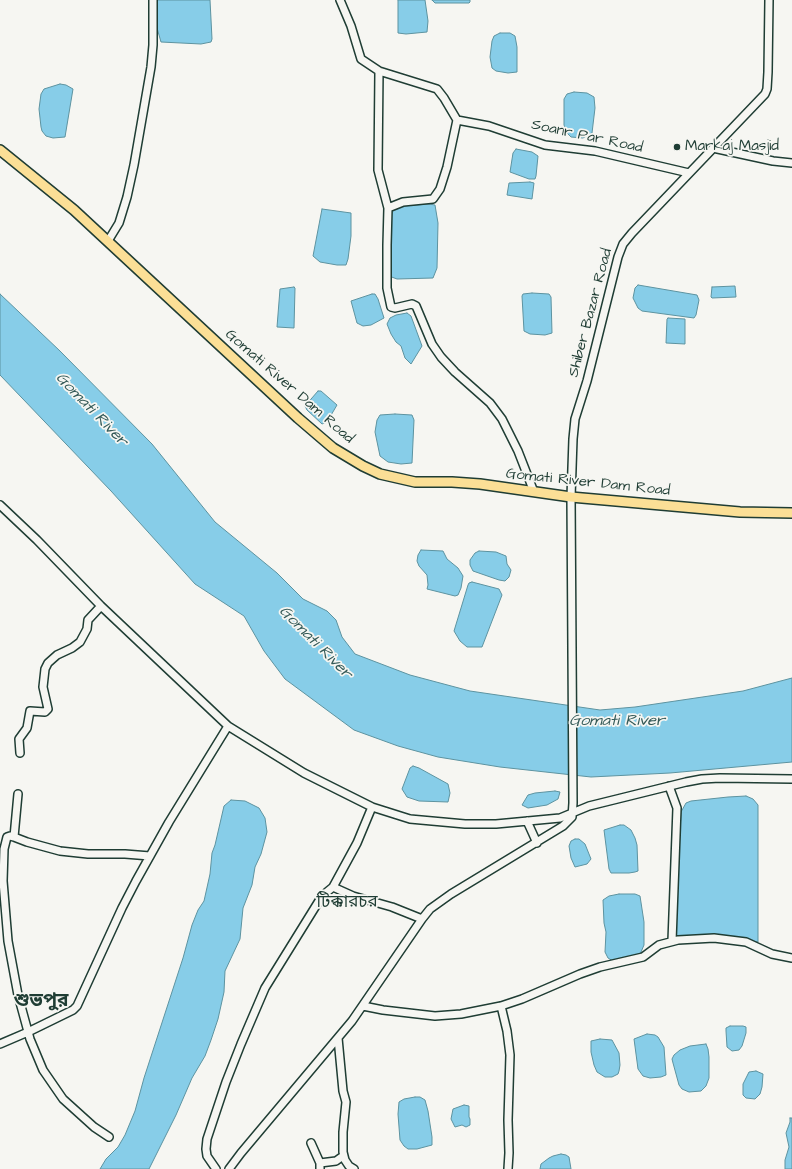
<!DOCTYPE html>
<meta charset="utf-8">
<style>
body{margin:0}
canvas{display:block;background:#f6f6f2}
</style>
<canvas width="792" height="1169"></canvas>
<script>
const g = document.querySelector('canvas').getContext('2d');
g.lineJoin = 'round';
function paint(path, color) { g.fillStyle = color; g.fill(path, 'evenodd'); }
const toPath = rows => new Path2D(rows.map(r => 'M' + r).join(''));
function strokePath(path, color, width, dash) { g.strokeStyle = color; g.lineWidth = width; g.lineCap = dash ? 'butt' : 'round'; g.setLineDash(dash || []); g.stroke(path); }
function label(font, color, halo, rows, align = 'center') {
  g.font = font + ' "Architects Daughter","Noto Sans Bengali",sans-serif'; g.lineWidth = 3.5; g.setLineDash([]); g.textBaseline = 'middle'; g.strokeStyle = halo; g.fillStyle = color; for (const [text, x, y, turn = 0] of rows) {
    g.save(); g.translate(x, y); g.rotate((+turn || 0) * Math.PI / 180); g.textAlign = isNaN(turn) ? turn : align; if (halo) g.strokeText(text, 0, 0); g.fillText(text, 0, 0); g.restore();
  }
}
const water = toPath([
 [155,0,210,0,212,39,211,42,201,44,161,42,157,28,155,0],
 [398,0,425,0,428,21,427,32,406,34,398,33,398,0],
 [432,0,470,0,470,2,469,3,435,3,432,0],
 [500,33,510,33,515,36,517,47,517,72,508,73,496,71,492,68,490,57,492,41,494,36,500,33],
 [60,84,66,85,73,89,65,137,53,138,46,136,42,131,41,127,39,109,41,94,44,89,60,84],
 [574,92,587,93,594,97,595,108,592,133,583,138,571,137,567,133,564,125,564,99,567,94,574,92],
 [516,149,532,152,538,156,536,176,535,179,529,179,510,172,513,153,516,149],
 [530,182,534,183,532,199,507,195,509,183,530,182],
 [429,204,435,205,438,223,437,268,433,278,397,279,389,276,390,219,393,209,402,206,429,204],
 [322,209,351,213,351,236,348,259,346,265,337,265,320,262,313,256,322,209],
 [638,285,697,295,699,300,696,315,694,318,642,311,638,308,633,298,635,288,638,285],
 [294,287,295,288,294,328,277,327,280,289,294,287],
 [712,287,735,286,736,297,712,298,711,297,712,287],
 [532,293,549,294,551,297,552,333,545,335,530,334,524,331,522,296,523,294,532,293],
 [0,294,60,351,152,444,215,522,277,573,303,599,327,611,336,620,342,637,355,654,410,675,470,691,600,710,635,707,743,691,792,678,792,762,670,773,591,777,500,767,438,757,398,746,354,730,285,679,264,651,244,616,195,584,111,491,0,375,0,294],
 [372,294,375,294,378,299,384,318,371,325,363,326,357,323,351,301,372,294],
 [407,313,411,316,422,346,411,364,405,358,401,346,396,342,391,334,387,324,390,318,396,315,407,313],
 [668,318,685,319,685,344,666,343,667,319,668,318],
 [318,391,321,391,337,405,327,422,322,424,307,410,305,406,318,391],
 [395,414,412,415,414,420,412,463,401,464,388,462,380,456,375,432,377,420,380,415,395,414],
 [421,550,443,551,447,559,458,568,463,576,461,588,458,595,455,596,427,589,428,585,427,575,419,566,417,561,418,555,421,550],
 [479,551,496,552,506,556,507,564,511,570,509,577,505,581,499,580,473,571,470,565,470,560,475,553,479,551],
 [472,582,499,589,502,595,482,647,467,647,460,641,454,631,468,585,469,583,472,582],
 [413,766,419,768,448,784,450,793,448,802,419,801,407,797,402,789,410,768,413,766],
 [555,791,560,792,558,799,547,805,528,808,522,805,528,795,535,793,555,791],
 [746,796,753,799,758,805,758,942,715,935,694,936,678,938,675,933,681,812,686,803,691,801,728,797,746,796],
 [231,800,245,801,259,808,265,818,267,832,261,854,255,867,252,885,243,908,240,939,225,971,224,992,218,1019,211,1040,205,1056,192,1078,176,1115,149,1169,100,1169,106,1159,118,1147,125,1135,135,1111,144,1078,183,958,192,925,198,910,204,901,210,874,212,853,215,845,224,806,231,800],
 [620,825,624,825,631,830,635,838,637,845,638,871,635,872,629,873,611,873,609,869,604,830,620,825],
 [575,839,579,839,585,844,591,859,587,864,575,867,571,858,569,846,571,841,575,839],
 [619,894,635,894,640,896,644,922,644,945,641,952,637,956,613,961,608,958,605,952,606,932,604,923,603,900,609,896,619,894],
 [730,1026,743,1026,746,1027,746,1033,742,1046,739,1050,732,1051,727,1047,726,1031,726,1028,730,1026],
 [647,1034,655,1035,658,1037,664,1047,666,1075,661,1077,650,1078,643,1076,638,1069,634,1039,647,1034],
 [600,1039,612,1040,619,1053,620,1065,619,1071,618,1074,612,1077,605,1077,597,1072,594,1065,591,1052,591,1041,600,1039],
 [706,1044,708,1049,709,1057,709,1078,706,1086,701,1091,689,1092,682,1089,679,1085,673,1063,672,1059,674,1055,680,1050,690,1046,706,1044],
 [756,1071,763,1074,762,1087,760,1094,755,1099,746,1098,743,1095,743,1084,749,1072,756,1071],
 [415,1097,420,1097,425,1100,428,1111,432,1137,432,1145,417,1149,408,1149,404,1146,400,1140,398,1114,399,1102,404,1099,415,1097],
 [464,1105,469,1106,469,1117,470,1119,470,1125,466,1127,462,1125,455,1127,451,1119,453,1109,464,1105],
 [790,1118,792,1118,792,1169,785,1169,785,1160,789,1147,786,1133,790,1122,790,1118],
 [561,1154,566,1155,569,1157,571,1169,540,1169,541,1164,549,1158,553,1156,561,1154]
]);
const minor = toPath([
 [340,0,351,26,361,59,379,71,437,89,444,98,457,120],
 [379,71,378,170,388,208,387,245,387,288,391,307,395,308,412,304,416,306,432,344,441,357,455,372,490,403,502,419,518,451,534,492],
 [457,120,489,126,545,145,595,151,689,173],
 [713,148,773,161,792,163],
 [388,208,403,202,433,199,440,189,447,167,457,120],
 [108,241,119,223,127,197,134,165,151,67,153,45,153,0],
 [0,505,37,540,101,606,228,726,304,773,372,807,410,819,465,824,496,824,560,818,589,806,686,782,702,779,720,778,792,779],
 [20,753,19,739,27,728,30,711,45,712,48,709,43,687,45,669,48,663,57,655,72,648,80,642,87,629,88,620,101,606],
 [669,786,677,808,672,941],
 [18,794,14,837,10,836,7,837,4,849,3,881,8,941,18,995,30,1039,43,1070,63,1099,94,1127,109,1137],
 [527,821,537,843],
 [14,837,27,842,60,851,88,854,125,854,150,856],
 [333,887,353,896,392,907,422,919],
 [363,1006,383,1010,435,1016,461,1014,501,1006,522,999,580,974,600,967,643,957,659,945,678,940,714,938,746,942,772,954,792,958],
 [501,1006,507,1031,510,1055,508,1120,509,1153,508,1169],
 [338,1038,343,1091,346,1102,343,1132,343,1152,345,1160,349,1166,354,1169],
 [0,1044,28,1032,73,1010,77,1006,122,908,136,881,169,822,228,726],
 [311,1143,320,1163,320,1169],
 [320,1163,336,1161,343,1156],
 [216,1169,207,1156,206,1149,207,1139,226,1082,241,1044,265,988,322,896,333,887,357,843,372,807],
 [229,1169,241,1153,352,1021,422,919,430,909,451,894,563,826,572,817,573,803,571,497,573,439,575,419,587,381,618,257,623,244,632,233,765,94,767,89,768,72,769,0]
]);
const major = toPath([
 [0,150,74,210,298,418,333,448,363,466,380,474,415,482,452,482,480,484,571,497,740,512,792,513]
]);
const markers = [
 [677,147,4,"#1f3d34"]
];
const streetNames = [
 ["Soanr Par Road",587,137,12],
 ["Shiber Bazar Road",591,313,-75],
 ["Gomati River Dam Road",289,387,41],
 ["Gomati River Dam Road",588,483,6]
];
const poiNames = [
 ["Markaj Masjid",685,147]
];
const waterNames = [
 ["Gomati River",91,410,46],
 ["Gomati River",315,643,45],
 ["Gomati River",617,722]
];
const quarterNames = [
 ["টিক্কারচর",347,903]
];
const districtNames = [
 ["শুভপুর",41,1002]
];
paint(water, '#87cde8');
strokePath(water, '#5d93a0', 1);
strokePath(minor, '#1f3d34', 10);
strokePath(major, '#1f3d34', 12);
strokePath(minor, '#f6f6f2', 7);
strokePath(major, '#fbdf96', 9);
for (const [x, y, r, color] of markers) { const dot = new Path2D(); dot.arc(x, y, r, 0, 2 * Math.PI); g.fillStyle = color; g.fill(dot); strokePath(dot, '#f6f6f2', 1.5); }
label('15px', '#1f3d34', '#f6f6f2', streetNames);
label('15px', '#1f3d34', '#f6f6f2', poiNames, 'left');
label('italic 16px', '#345a58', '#f6f6f2', waterNames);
label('17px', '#1f3d34', '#f6f6f2', quarterNames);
label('bold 19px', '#1f3d34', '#f6f6f2', districtNames);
</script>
